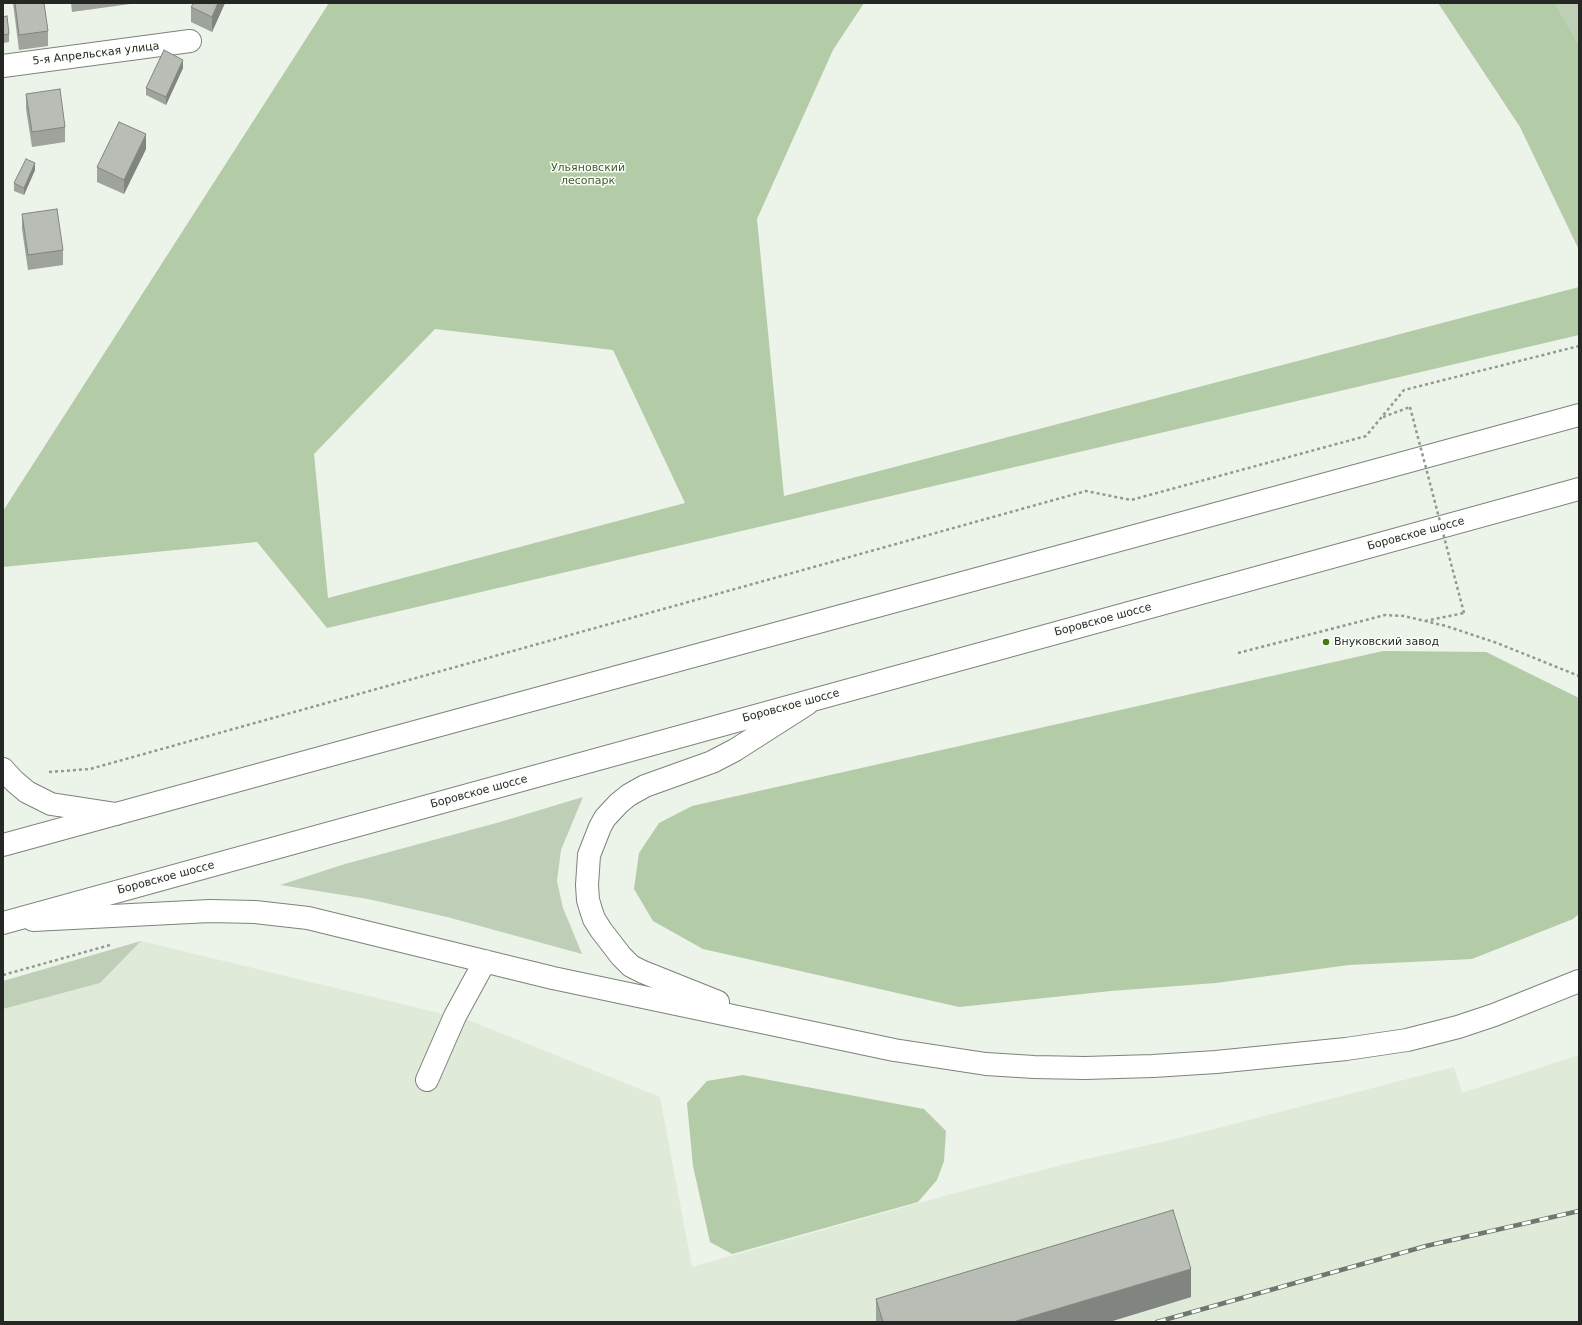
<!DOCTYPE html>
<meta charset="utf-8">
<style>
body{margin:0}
#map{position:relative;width:1582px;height:1325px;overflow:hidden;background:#ecf3e9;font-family:"DejaVu Sans",sans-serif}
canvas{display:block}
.frame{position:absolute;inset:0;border:4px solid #252724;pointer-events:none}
</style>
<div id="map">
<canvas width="1582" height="1325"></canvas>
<div class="frame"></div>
</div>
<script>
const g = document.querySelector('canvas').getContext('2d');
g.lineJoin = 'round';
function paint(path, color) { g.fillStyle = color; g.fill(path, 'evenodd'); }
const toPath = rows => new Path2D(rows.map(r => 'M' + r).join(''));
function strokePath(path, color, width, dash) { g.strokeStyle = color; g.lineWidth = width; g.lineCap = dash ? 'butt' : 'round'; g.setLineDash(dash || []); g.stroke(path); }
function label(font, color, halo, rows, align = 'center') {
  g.font = font + ' "DejaVu Sans",sans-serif'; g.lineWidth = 3; g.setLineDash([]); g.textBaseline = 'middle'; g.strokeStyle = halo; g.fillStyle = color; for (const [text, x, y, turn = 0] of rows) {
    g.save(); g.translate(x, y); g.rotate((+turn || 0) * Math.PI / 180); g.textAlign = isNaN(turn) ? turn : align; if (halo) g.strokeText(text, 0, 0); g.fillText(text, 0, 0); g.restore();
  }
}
const built = toPath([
 [141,941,468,1020,660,1097,692,1267,922,1202,1065,1164,1179,1138,1454,1067,1462,1093,1579,1055,1579,1322,3,1322,3,1009,100,983]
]);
const green = toPath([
 [1555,3,1579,3,1579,45],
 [583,797,561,850,557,881,563,908,582,954,447,917,368,899,280,885,345,864,500,822],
 [141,941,100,983,3,1009,3,981]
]);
const forest = toPath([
 [329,3,864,3,833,50,757,219,784,496,1579,287,1579,335,327,628,257,542,3,567,3,511],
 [435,329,613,350,685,503,328,598,314,454],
 [1438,3,1555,3,1579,45,1579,250,1520,127],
 [1383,651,1486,652,1579,698,1579,914,1573,919,1472,959,1349,965,1216,983,1111,991,959,1007,703,949,653,921,634,889,639,853,659,823,692,806],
 [743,1075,924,1109,946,1131,944,1161,937,1180,918,1202,732,1254,710,1242,693,1166,687,1103,707,1081]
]);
const path = toPath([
 [1383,417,1410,407],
 [1425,621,1464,613],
 [1238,653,1385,615,1404,616,1446,626,1497,643,1579,676],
 [49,772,90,769,1086,491,1131,500,1366,436,1404,390,1579,346],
 [3,975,110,945]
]);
const minor = toPath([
 [3,66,190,41],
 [3,769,14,781,27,792,51,804,116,814],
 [33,920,210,911,255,912,308,918,553,978,894,1050,986,1064,1034,1067,1085,1068,1153,1066,1216,1062,1346,1049,1407,1040,1458,1027,1494,1015,1579,981],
 [718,1002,643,972,631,966,621,956,601,930,594,919,591,910,588,900,587,885,589,855,600,827,605,818,619,803,629,795,645,786,712,762,735,750,807,704],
 [427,1080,455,1016,485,961]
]);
const major = toPath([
 [3,845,378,742,1579,415],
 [3,923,1579,489]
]);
const rail = toPath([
 [1157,1322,1426,1246,1579,1211]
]);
const pathBridge = toPath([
 [1410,407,1464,613]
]);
const wall = toPath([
 [13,3,44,3,48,31,48,46,19,50],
 [71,3,130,3,130,4,72,12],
 [194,3,225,3,212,32,191,22,191,7],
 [3,17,9,34,9,42,3,43],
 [183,68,166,105,146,95,146,88],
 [26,94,65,127,65,142,32,147,26,109],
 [146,149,124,194,97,182,97,167],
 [35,170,24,195,14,191,14,183],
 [22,214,63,250,63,265,28,270,22,229],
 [1191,1297,1109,1322,876,1322,876,1299]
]);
const shadedWall = toPath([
 [218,3,225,3,212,32,212,17],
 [183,60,183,68,166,105,166,97],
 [146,134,146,149,124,194,124,180],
 [35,163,35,170,24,195,24,188],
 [1191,1269,1191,1297,1109,1322,1013,1322]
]);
const building = toPath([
 [15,3,44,3,48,31,19,35,15,3],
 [194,3,218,3,212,17,191,7,194,3],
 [7,16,9,34,3,35,3,17,7,16],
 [164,50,183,60,166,97,146,88,164,50],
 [60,89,65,127,32,132,26,94,60,89],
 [119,122,146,134,124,180,97,167,119,122],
 [26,159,35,163,24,188,14,183,26,159],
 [57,209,63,250,28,255,22,214,57,209],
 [1173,1210,1191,1269,1013,1322,883,1322,876,1299,1173,1210]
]);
const markers = [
 [1326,642,4,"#407b14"]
];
const streetNames = [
 ["5-я Апрельская улица",96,54,-7],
 ["Боровское шоссе",1416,534,-15],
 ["Боровское шоссе",1103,620,-15],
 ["Боровское шоссе",791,706,-15],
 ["Боровское шоссе",479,792,-15],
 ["Боровское шоссе",166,878,-15]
];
const parkNames = [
 ["Ульяновский",588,168],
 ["лесопарк",588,181]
];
const poiNames = [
 ["Внуковский завод",1334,642]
];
paint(built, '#dfead9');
paint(green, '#bfcfb7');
paint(forest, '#b4cba8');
strokePath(minor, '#7d837b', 24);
strokePath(major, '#7d837b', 24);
strokePath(path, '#939891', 2.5, [3, 3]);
strokePath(minor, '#fff', 22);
strokePath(major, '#fff', 22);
strokePath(rail, '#727671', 4.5);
strokePath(rail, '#fbfff9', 3, [9]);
strokePath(pathBridge, '#939891', 2.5, [3, 3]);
paint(wall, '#9ea39c');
paint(shadedWall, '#81857f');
paint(building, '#b8beb5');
strokePath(building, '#81857f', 1);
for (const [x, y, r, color] of markers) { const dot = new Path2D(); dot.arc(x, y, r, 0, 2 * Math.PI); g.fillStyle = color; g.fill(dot); strokePath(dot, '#fbfff9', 1.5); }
label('11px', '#252724', '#fbfff9', streetNames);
label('11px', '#3d5c2b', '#fbfff9', parkNames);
label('11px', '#252724', '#fbfff9', poiNames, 'left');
</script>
